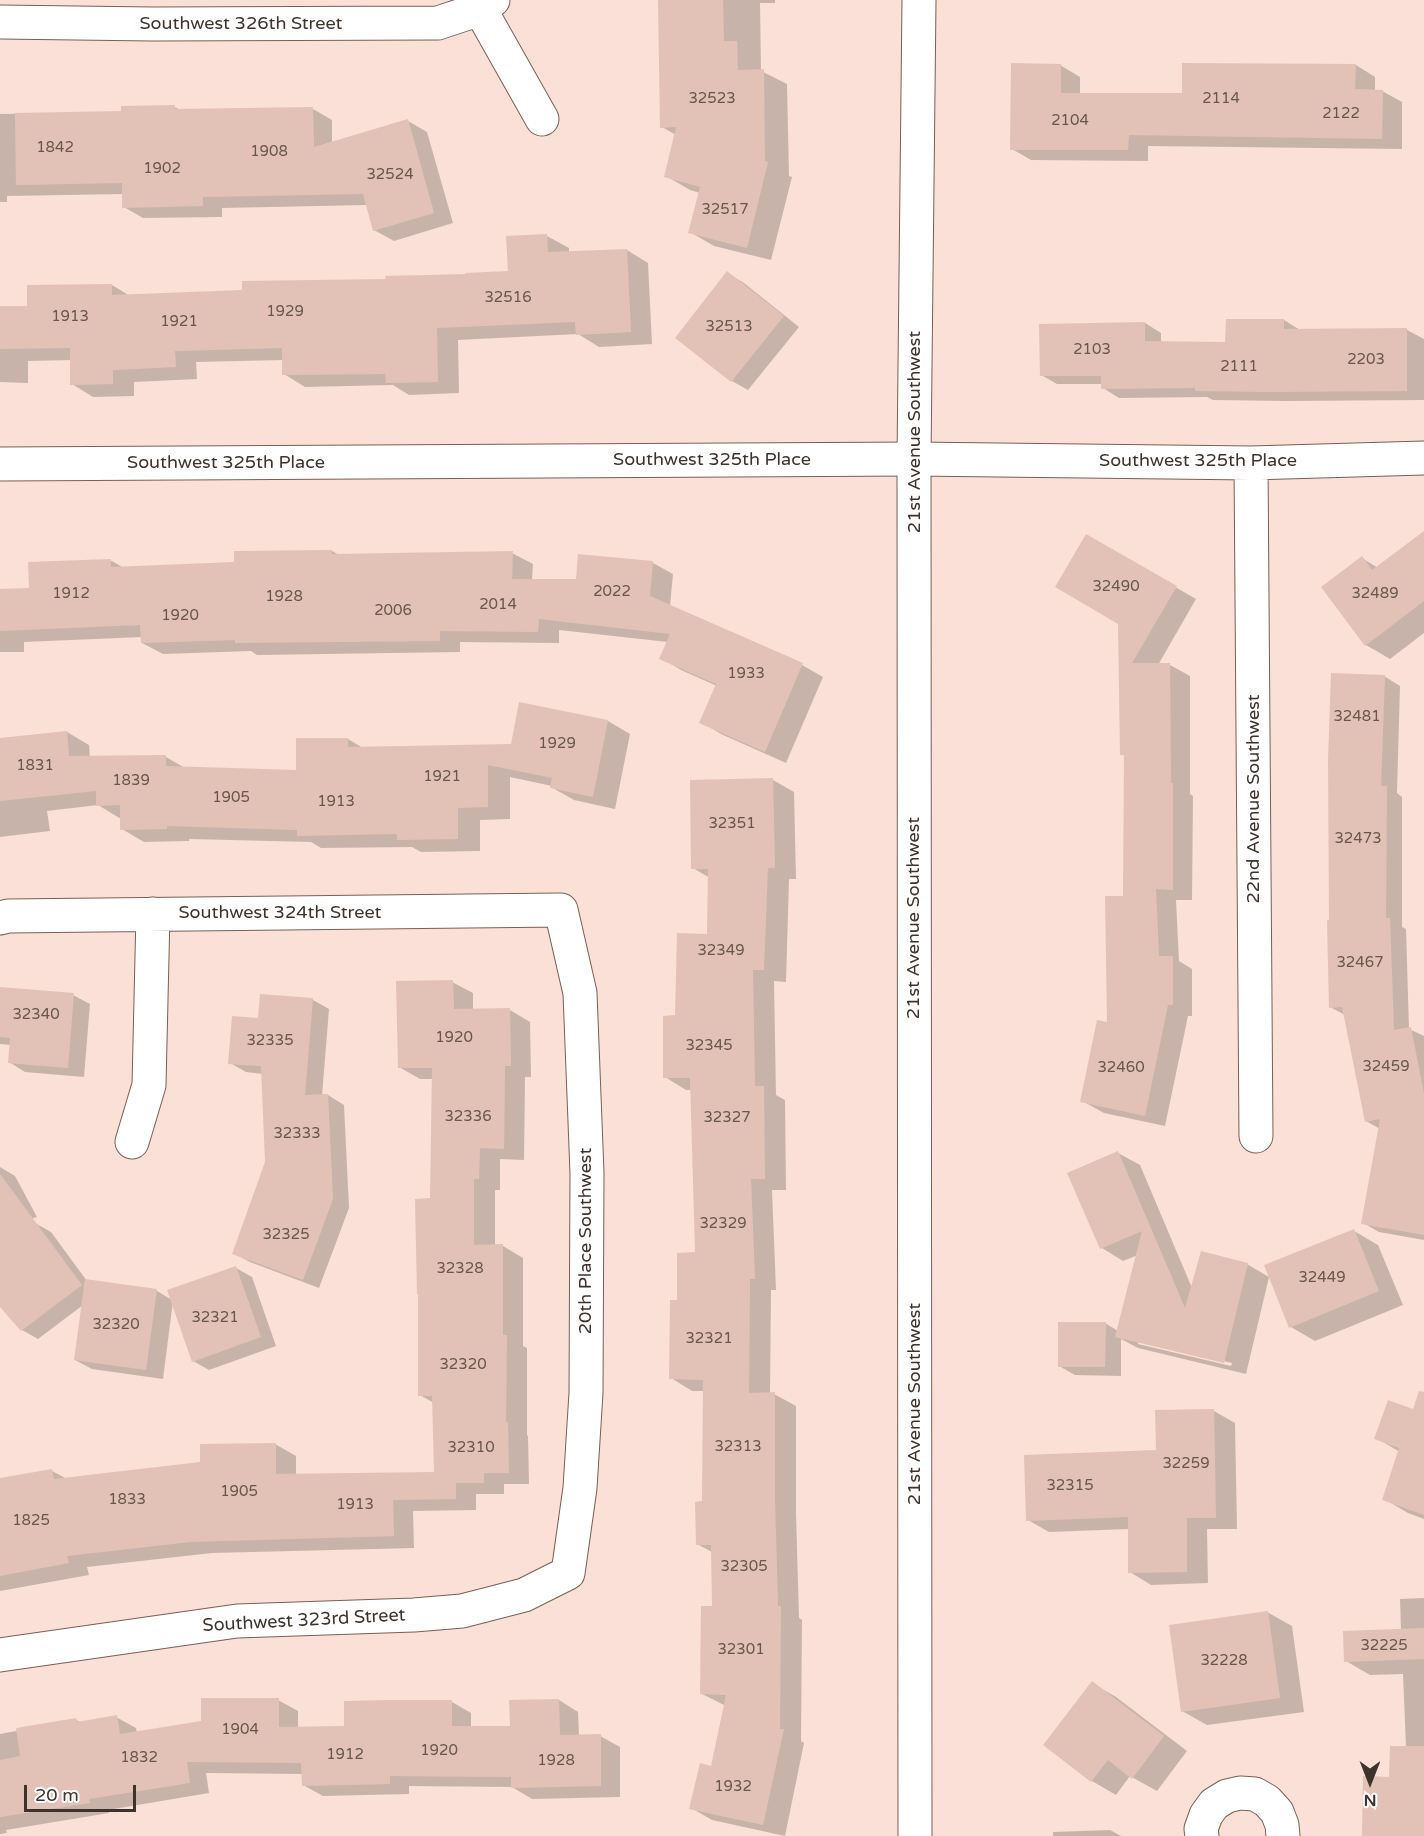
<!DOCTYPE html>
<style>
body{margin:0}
#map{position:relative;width:1424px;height:1836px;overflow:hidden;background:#fae0d6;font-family:"Varela Round",sans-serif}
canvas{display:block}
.north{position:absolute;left:1340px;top:1752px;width:60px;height:60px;-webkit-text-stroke:4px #fff;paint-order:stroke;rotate:180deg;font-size:16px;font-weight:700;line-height:24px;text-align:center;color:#3f322d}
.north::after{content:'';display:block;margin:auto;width:21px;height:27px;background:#3f322d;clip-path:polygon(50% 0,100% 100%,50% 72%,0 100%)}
.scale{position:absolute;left:24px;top:1785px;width:112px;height:27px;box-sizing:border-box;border:3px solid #3f322d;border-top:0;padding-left:8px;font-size:18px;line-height:21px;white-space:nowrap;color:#3f322d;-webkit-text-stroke:4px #fff;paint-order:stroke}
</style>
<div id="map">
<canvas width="1424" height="1836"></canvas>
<div class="north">N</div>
<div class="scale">20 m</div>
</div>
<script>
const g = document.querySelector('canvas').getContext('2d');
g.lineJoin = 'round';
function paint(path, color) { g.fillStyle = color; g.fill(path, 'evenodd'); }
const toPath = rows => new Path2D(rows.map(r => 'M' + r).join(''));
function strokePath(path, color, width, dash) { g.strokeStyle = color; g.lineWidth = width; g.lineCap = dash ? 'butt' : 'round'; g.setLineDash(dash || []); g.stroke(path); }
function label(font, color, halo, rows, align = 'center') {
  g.font = font + ' "Varela Round",sans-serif'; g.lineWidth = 6; g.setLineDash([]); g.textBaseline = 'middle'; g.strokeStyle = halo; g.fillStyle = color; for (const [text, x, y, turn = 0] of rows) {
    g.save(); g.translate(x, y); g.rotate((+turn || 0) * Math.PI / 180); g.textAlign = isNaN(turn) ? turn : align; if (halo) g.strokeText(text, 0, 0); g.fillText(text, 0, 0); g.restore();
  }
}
const shadow = toPath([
 [659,0,775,0,775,3,760,3,761,71,787,84,789,176,792,177,771,260,714,246,690,232,700,193,690,190,666,176,676,135,662,127],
 [1060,65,1080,77,1080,94,1183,94,1356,65,1375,77,1375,91,1382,91,1402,102,1402,149,1148,146,1148,161,1031,160,1012,149],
 [174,107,181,110,313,109,332,120,332,143,408,121,427,132,453,223,394,241,374,230,367,205,222,208,222,217,143,218,124,207,124,194,7,196,7,202,0,202,0,114,122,112],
 [547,236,569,248,569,253,627,250,648,263,652,344,599,347,578,334,458,340,459,393,409,395,393,385,305,387,284,374,284,360,196,362,197,379,134,382,134,396,93,397,72,384,72,360,28,361,28,383,0,382,0,308,29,308,112,285,130,296,243,292,509,272],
 [727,273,744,283,799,327,748,390,732,381,677,337],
 [1284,320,1300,330,1407,330,1424,339,1424,400,1286,401,1213,400,1207,397,1119,398,1103,388,1103,384,1057,384,1041,375,1145,323,1161,333,1161,343,1227,344],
 [1087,536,1196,599,1158,665,1170,665,1190,676,1190,794,1193,796,1192,900,1176,900,1179,961,1192,969,1192,1016,1188,1016,1165,1126,1104,1113,1084,1102,1108,1024,1125,897,1125,756,1121,754,1120,623],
 [1424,543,1424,633,1390,659,1366,645,1362,558,1378,568],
 [332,551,339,555,512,553,533,564,532,580,577,580,653,563,673,574,670,606,802,665,823,677,786,763,721,734,701,722,717,686,681,670,661,658,668,642,559,630,559,643,460,642,460,652,257,655,251,651,163,654,142,643,142,637,24,642,24,652,0,652,0,590,31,590,110,560,124,568,236,563],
 [1384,676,1400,686,1397,793,1402,797,1402,927,1406,929,1409,1029,1424,1036,1424,1240,1379,1232,1363,1223,1380,1129,1366,1121,1345,1015,1330,1007,1331,922],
 [608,721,630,734,615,809,574,800,551,787,552,786,510,777,510,819,480,820,480,851,421,852,412,847,321,848,311,842,189,839,189,841,144,842,122,829,121,819,98,805,47,811,50,831,0,837,0,740,67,732,89,745,90,757,166,757,185,768,298,771,348,739,363,748,512,745],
 [773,780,794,792,796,879,789,879,786,982,774,981,776,1095,785,1100,786,1190,772,1190,776,1290,771,1290,770,1394,774,1394,796,1406,796,1513,799,1618,802,1620,801,1741,804,1743,785,1836,712,1820,691,1808,712,1768,726,1706,702,1694,713,1607,712,1552,697,1544,703,1503,704,1391,692,1391,671,1378,679,1301,696,1254,691,1090,686,1090,665,1077,676,1017,708,935,710,878,693,868],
 [452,982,473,993,473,1010,510,1010,530,1022,531,1077,525,1077,524,1160,500,1159,500,1190,495,1190,495,1246,503,1246,523,1258,523,1346,527,1348,527,1435,528,1436,529,1484,504,1484,504,1494,476,1494,476,1510,413,1511,414,1548,212,1553,87,1567,89,1575,0,1591,0,1480,52,1471,67,1479,201,1463,275,1444,296,1456,296,1475,435,1473,434,1403,420,1395,432,1200,433,1079,420,1079,399,1067],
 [0,989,73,995,90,1004,84,1077,25,1072,9,1062,11,1045,0,1044],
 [262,995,313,1000,329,1009,322,1096,328,1095,344,1105,349,1208,319,1288,250,1262,233,1253,267,1162,263,1074,246,1072,230,1063,260,1019],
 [1118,1153,1140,1165,1192,1288,1247,1264,1269,1277,1246,1374,1138,1348,1121,1339,1121,1376,1075,1375,1059,1366,1105,1323,1118,1331,1138,1255,1123,1261,1102,1248],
 [1138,1341,1232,1363,1231,1366,1138,1344],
 [0,1167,15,1176,37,1217,0,1228],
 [35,1223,51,1232,87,1281,157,1291,172,1300,236,1268,252,1277,276,1346,209,1370,193,1361,173,1301,163,1379,92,1369,75,1360,83,1305,38,1339,22,1330,0,1304,0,1250],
 [1354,1231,1378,1245,1403,1305,1315,1341,1291,1327],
 [1214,1411,1235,1423,1237,1529,1207,1529,1208,1583,1151,1585,1130,1572,1129,1529,1049,1532,1028,1520,1157,1451],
 [1424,1415,1424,1519,1408,1513,1384,1499,1400,1452,1376,1438],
 [1424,1598,1424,1836,1364,1836,1406,1747,1403,1674,1370,1675,1346,1661,1401,1630,1400,1599],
 [1267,1612,1292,1626,1304,1712,1207,1725,1182,1711],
 [1092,1683,1116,1697,1187,1751,1157,1791,1130,1776,1116,1795,1092,1781,1045,1745],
 [278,1700,298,1711,298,1728,345,1728,452,1702,471,1713,471,1727,511,1727,559,1700,578,1712,579,1736,600,1736,620,1747,620,1797,532,1799,512,1787,409,1786,409,1794,323,1796,303,1785,303,1774,206,1773,209,1793,108,1810,109,1813,6,1830,7,1833,0,1834,0,1734,76,1720,80,1722,116,1717,136,1728,137,1733,203,1722],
 [1110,1830,1121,1836,1053,1836,1053,1832]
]);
const building = toPath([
 [658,0,723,0,724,41,737,41,738,70,764,69,765,161,768,162,747,248,688,233,700,187,664,177,676,127,660,128],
 [1011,63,1061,64,1061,93,1182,93,1182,63,1356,64,1355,89,1383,90,1382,139,1129,135,1128,150,1010,150],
 [175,105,175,109,313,107,314,147,408,119,434,213,373,231,363,194,203,197,203,206,122,208,122,183,16,185,15,113,121,111,121,106],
 [547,234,548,252,627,249,631,332,576,335,575,322,437,328,438,382,386,383,385,374,282,375,282,348,175,351,176,367,113,370,113,384,70,385,70,348,0,349,0,306,27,306,27,285,112,284,112,295,242,290,242,281,386,279,385,276,466,274,465,273,508,271,506,236],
 [727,271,784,316,731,382,675,338],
 [1226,319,1284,319,1284,329,1407,328,1407,391,1269,392,1195,391,1195,388,1101,389,1101,376,1040,376,1039,324,1145,322,1145,341,1225,342],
 [1424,531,1424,601,1365,646,1321,587,1362,556,1372,570],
 [1086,534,1177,586,1132,663,1170,663,1171,783,1173,783,1173,890,1156,889,1159,956,1173,956,1173,1005,1168,1005,1145,1116,1080,1102,1097,1020,1107,1022,1105,896,1123,896,1124,755,1120,755,1118,624,1055,587],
 [332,550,332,554,513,551,512,579,576,579,578,554,653,561,650,596,803,663,765,752,699,723,716,684,659,659,670,634,539,619,538,632,440,631,440,641,235,643,235,640,141,643,140,625,0,631,0,589,29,588,28,562,111,559,111,567,234,562,234,551],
 [1331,673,1385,675,1381,786,1387,786,1386,918,1390,918,1394,1030,1411,1027,1424,1094,1424,1235,1361,1224,1380,1119,1365,1122,1342,1007,1329,1008,1327,920,1329,920,1328,760],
 [519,702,608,720,593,797,550,788,552,778,488,765,488,807,458,808,458,839,397,840,397,834,297,836,297,830,167,826,167,829,120,830,120,805,96,806,96,791,0,801,0,738,67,731,69,756,166,755,166,766,296,770,296,738,348,738,348,747,511,744],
 [773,778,775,868,768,868,764,970,753,970,755,1086,764,1086,765,1179,751,1179,755,1279,750,1279,749,1393,775,1392,775,1500,778,1606,781,1606,780,1729,784,1729,763,1825,689,1809,700,1763,711,1766,726,1695,700,1694,701,1606,712,1606,711,1545,696,1545,695,1502,702,1501,703,1380,669,1379,670,1300,677,1300,677,1253,695,1252,690,1078,663,1078,663,1016,675,1015,677,933,707,934,708,869,691,869,690,780],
 [453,980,454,1009,510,1008,511,1066,505,1066,504,1149,480,1148,479,1179,474,1179,474,1245,503,1244,503,1335,507,1335,506,1422,508,1422,509,1473,484,1473,484,1483,456,1483,456,1499,393,1500,394,1536,190,1542,67,1556,69,1563,0,1576,0,1478,52,1469,54,1479,200,1462,200,1444,276,1443,276,1474,434,1472,432,1396,418,1396,418,1294,417,1294,415,1199,430,1198,432,1068,398,1068,396,981],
 [0,987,74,993,68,1068,8,1063,10,1038,0,1037],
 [260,994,313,998,305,1095,328,1094,333,1199,303,1280,232,1254,265,1162,261,1066,228,1064,232,1016,258,1018],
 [1118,1151,1185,1308,1201,1251,1248,1263,1224,1363,1115,1337,1142,1231,1100,1249,1067,1173],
 [0,1174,82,1285,21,1331,0,1307],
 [1354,1229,1379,1291,1289,1328,1264,1265],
 [236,1266,261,1337,192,1362,167,1290],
 [85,1279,157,1289,146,1370,74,1360],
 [1058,1322,1106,1322,1105,1367,1058,1367],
 [1419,1391,1424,1392,1424,1515,1382,1500,1399,1448,1374,1439,1388,1400,1413,1409],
 [1214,1409,1216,1518,1187,1518,1187,1572,1128,1573,1128,1517,1026,1521,1024,1455,1156,1450,1155,1410],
 [1268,1611,1280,1698,1181,1712,1169,1625],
 [1424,1628,1424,1659,1344,1662,1343,1631],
 [1092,1681,1164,1736,1132,1779,1108,1760,1091,1782,1043,1745],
 [201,1698,279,1698,279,1727,344,1726,344,1701,389,1700,452,1700,452,1726,510,1726,509,1700,559,1699,560,1735,601,1734,601,1786,511,1788,511,1777,390,1776,390,1784,302,1786,301,1763,187,1762,190,1783,89,1799,90,1803,0,1817,0,1760,20,1756,16,1728,76,1718,77,1722,117,1715,120,1734,201,1721],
 [1390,1746,1424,1746,1424,1836,1362,1836,1363,1776,1389,1777]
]);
const minor = toPath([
 [480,9,542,119],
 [0,22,152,24,438,23,480,9,493,0],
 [1251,463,1256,1136],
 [0,464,914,459,1251,463,1424,458],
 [0,918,8,916,561,910,580,993,587,1173,586,1393,580,1488,568,1573,524,1595,462,1611,414,1615,237,1621,0,1655],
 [132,1142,149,1085,153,914],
 [1202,1836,1201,1829,1206,1815,1214,1804,1227,1796,1240,1793,1255,1794,1267,1801,1277,1812,1282,1825,1283,1836]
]);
const major = toPath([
 [915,1836,914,459,919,0]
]);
const numberNames = [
 ["32523",712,99],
 ["2114",1221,99],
 ["2122",1341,114],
 ["2104",1070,121],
 ["1842",55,148],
 ["1908",269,152],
 ["1902",162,169],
 ["32524",390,175],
 ["32517",725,210],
 ["32516",508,298],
 ["1929",285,312],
 ["1913",70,317],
 ["1921",179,322],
 ["32513",729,327],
 ["2103",1092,350],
 ["2203",1366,360],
 ["2111",1239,367],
 ["32490",1116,587],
 ["2022",612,592],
 ["1912",71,594],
 ["32489",1375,594],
 ["1928",284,597],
 ["2014",498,605],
 ["2006",393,611],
 ["1920",180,616],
 ["1933",746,674],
 ["32481",1357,717],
 ["1929",557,744],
 ["1831",35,766],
 ["1921",442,777],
 ["1839",131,781],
 ["1905",231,798],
 ["1913",336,802],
 ["32351",732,824],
 ["32473",1358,839],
 ["32349",721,951],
 ["32467",1360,963],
 ["32340",36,1015],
 ["1920",454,1038],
 ["32335",270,1041],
 ["32345",709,1046],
 ["32459",1386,1067],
 ["32460",1121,1068],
 ["32336",468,1117],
 ["32327",727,1118],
 ["32333",297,1134],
 ["32329",723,1224],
 ["32325",286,1235],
 ["32328",460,1269],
 ["32449",1322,1278],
 ["32321",215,1318],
 ["32320",116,1325],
 ["32321",709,1339],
 ["32320",463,1365],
 ["32313",738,1447],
 ["32310",471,1448],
 ["32259",1186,1464],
 ["32315",1070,1486],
 ["1905",239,1492],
 ["1833",127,1500],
 ["1913",355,1505],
 ["1825",31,1521],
 ["32305",744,1567],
 ["32225",1384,1646],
 ["32301",741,1650],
 ["32228",1224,1661],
 ["1904",240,1730],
 ["1920",439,1751],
 ["1912",345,1755],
 ["1832",139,1758],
 ["1928",556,1761],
 ["1932",733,1787]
];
const streetNames = [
 ["Southwest 326th Street",241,24],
 ["21st Avenue Southwest",915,432,-90],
 ["Southwest 325th Place",712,460],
 ["Southwest 325th Place",1198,461],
 ["Southwest 325th Place",226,463],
 ["22nd Avenue Southwest",1254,799,-90],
 ["Southwest 324th Street",280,913],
 ["21st Avenue Southwest",914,918,-90],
 ["20th Place Southwest",586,1241,-90],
 ["21st Avenue Southwest",915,1404,-90],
 ["Southwest 323rd Street",304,1621,-3]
];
paint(shadow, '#0003');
paint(building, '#e2c2b6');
strokePath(minor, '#7b5f54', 35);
strokePath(major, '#7b5f54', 35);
strokePath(minor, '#fff', 33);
strokePath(major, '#fff', 33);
label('15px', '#68564f', null, numberNames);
label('18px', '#3f322d', '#fff', streetNames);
</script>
